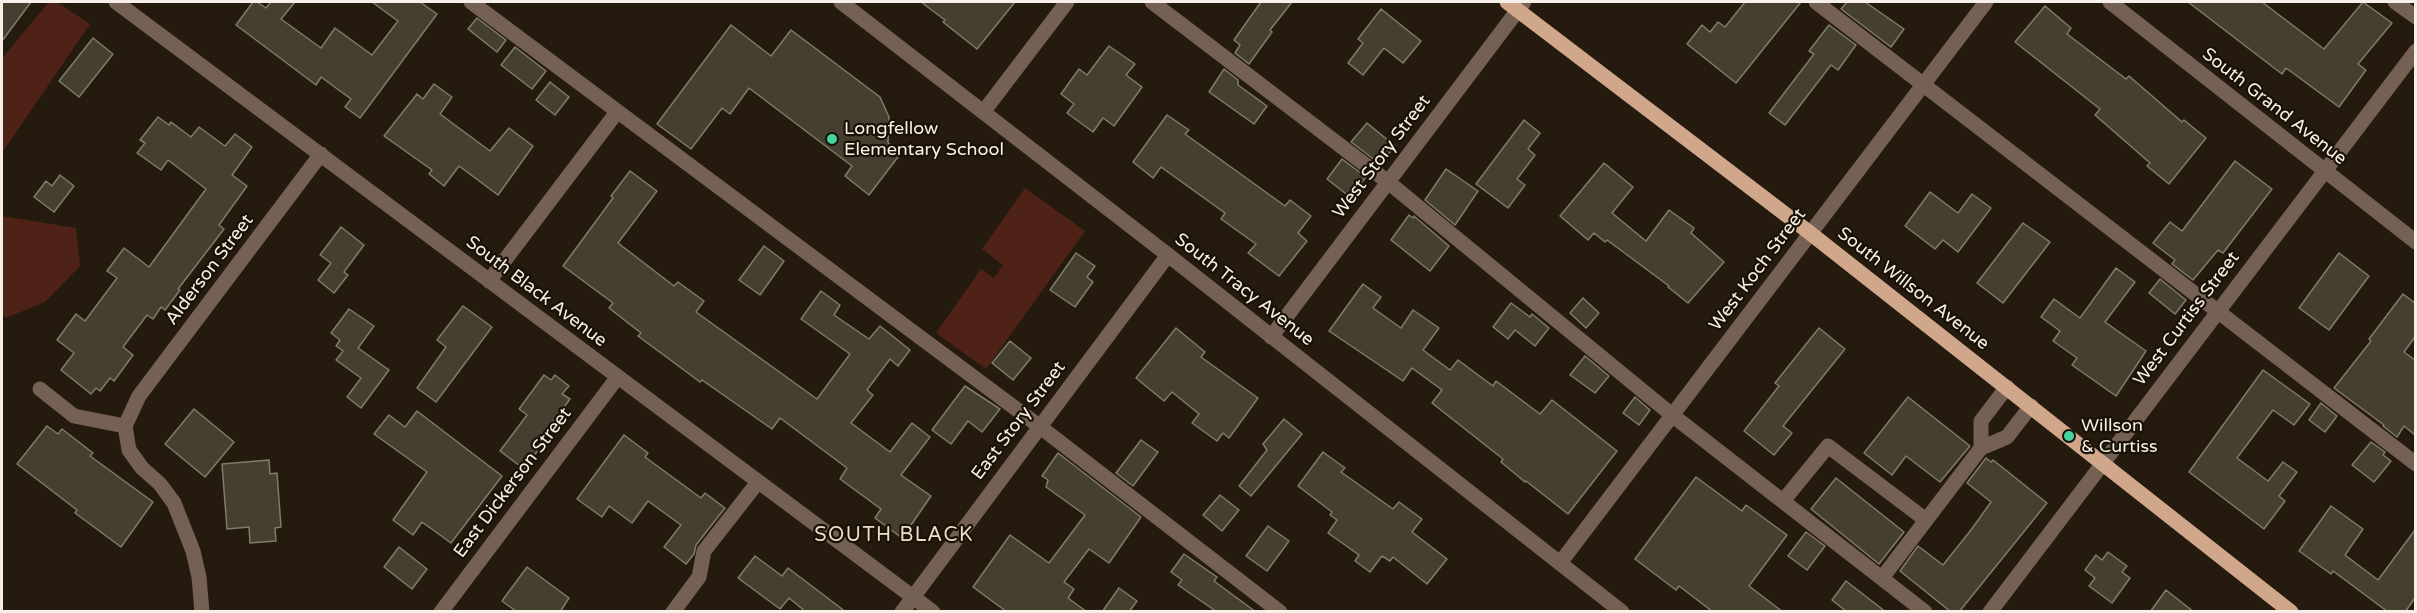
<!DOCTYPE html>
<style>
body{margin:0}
#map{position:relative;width:2417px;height:613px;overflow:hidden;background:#241a0d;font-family:"Varela Round",sans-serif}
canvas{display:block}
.frame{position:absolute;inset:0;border:3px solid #f7f0e8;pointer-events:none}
</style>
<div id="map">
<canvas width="2417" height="613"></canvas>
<div class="frame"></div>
</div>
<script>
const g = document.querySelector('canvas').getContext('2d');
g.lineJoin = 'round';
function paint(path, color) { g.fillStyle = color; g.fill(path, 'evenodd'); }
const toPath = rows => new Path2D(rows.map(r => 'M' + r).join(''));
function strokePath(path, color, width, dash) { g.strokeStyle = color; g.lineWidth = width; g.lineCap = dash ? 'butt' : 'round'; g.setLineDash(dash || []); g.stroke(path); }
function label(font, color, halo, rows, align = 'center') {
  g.font = font + ' "Varela Round",sans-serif'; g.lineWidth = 4.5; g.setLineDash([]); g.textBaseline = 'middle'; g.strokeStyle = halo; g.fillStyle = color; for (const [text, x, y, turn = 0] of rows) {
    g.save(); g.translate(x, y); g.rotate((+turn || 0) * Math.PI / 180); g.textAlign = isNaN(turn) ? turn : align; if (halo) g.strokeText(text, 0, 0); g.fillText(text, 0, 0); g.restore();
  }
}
const green = toPath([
 [49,2,57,2,90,24,2,153,2,58],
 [1025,188,1085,231,986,369,936,333,981,269,994,278,1003,265,982,249],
 [2,216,76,228,80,266,45,302,6,318,2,314]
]);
const building = toPath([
 [2,2,31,2,2,41,2,2],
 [253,2,257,2,266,8,271,2,295,2,281,19,321,48,335,28,372,55,398,21,372,2,420,2,437,14,360,118,345,107,351,99,321,77,316,85,236,25,253,2],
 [921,2,1015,2,977,49,943,22,945,20,921,2],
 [1261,2,1292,2,1270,30,1272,32,1249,64,1235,53,1240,45,1234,40,1261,2],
 [1745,2,1801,2,1736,83,1687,44,1702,25,1710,32,1718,22,1725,27,1745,2],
 [1847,2,1865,2,1904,29,1891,47,1841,9,1847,2],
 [2188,2,2262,2,2324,49,2363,2,2392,23,2358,64,2366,70,2339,107,2286,68,2282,74,2188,2],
 [2045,6,2071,28,2067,34,2126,79,2129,76,2182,122,2184,120,2206,138,2169,184,2147,166,2150,163,2095,115,2100,109,2015,42,2045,6],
 [1381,9,1421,41,1403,63,1384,48,1363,75,1348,63,1363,43,1358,39,1381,9],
 [477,18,506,40,497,52,468,29,477,18],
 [731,25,771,56,791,30,880,97,889,117,888,143,901,153,869,195,845,176,852,166,749,88,730,114,722,108,691,149,657,124,731,25],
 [1829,25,1856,45,1838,70,1831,65,1785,125,1769,113,1814,54,1809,51,1829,25],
 [93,38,113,54,79,97,59,81,93,38],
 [1109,46,1135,64,1126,75,1142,87,1114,126,1103,118,1093,132,1067,113,1074,104,1061,94,1079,69,1087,75,1109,46],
 [515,47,546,71,532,89,501,65,515,47],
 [1224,69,1238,80,1238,85,1267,106,1254,124,1209,92,1224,69],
 [550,82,569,97,555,115,536,100,550,82],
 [434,84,452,97,440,114,490,151,509,128,533,146,498,195,459,166,444,186,429,174,432,170,384,136,417,94,423,99,434,84],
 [1167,115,1189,130,1185,134,1249,180,1285,206,1290,200,1311,216,1298,233,1307,241,1279,276,1248,253,1256,244,1221,219,1225,213,1161,167,1153,178,1133,162,1167,115],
 [158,117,169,125,171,122,191,137,199,127,225,146,235,134,252,147,232,175,247,186,219,225,224,229,178,289,180,290,165,310,161,307,153,319,147,315,123,347,133,355,114,381,110,378,100,391,96,388,91,394,61,370,74,353,57,340,76,314,85,321,117,278,107,271,124,248,149,267,206,189,168,160,161,170,137,153,145,143,140,140,158,117],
 [1524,120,1540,133,1528,149,1535,155,1517,179,1525,185,1508,208,1476,184,1524,120],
 [1367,123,1395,146,1380,164,1351,142,1367,123],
 [1342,159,1366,177,1350,197,1327,179,1342,159],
 [2235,161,2272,189,2223,253,2218,250,2193,280,2172,264,2175,260,2153,243,2170,222,2182,231,2235,161],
 [1604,163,1633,187,1612,213,1646,241,1669,210,1694,228,1691,233,1724,262,1688,303,1668,287,1669,286,1607,240,1605,242,1594,233,1588,240,1560,216,1604,163],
 [1446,169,1478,191,1455,225,1425,200,1446,169],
 [630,171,657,191,618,243,674,286,678,282,704,301,696,312,817,399,850,354,801,319,821,291,840,305,834,315,869,339,880,326,910,350,898,366,890,359,867,390,873,395,851,423,890,452,912,423,930,437,901,475,931,496,902,538,875,518,881,509,840,479,847,468,780,418,772,429,702,380,700,382,638,336,641,333,609,308,613,303,563,266,613,198,611,196,630,171],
 [60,175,74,186,54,212,34,197,46,181,52,186,60,175],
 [1930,192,1958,213,1972,194,1991,208,1958,252,1943,240,1935,249,1905,226,1930,192],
 [1409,215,1413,218,1414,216,1449,246,1430,271,1391,240,1409,215],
 [2023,223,2050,242,2003,303,1977,283,2023,223],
 [341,227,364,245,344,272,348,275,334,293,318,280,331,263,320,255,341,227],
 [764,246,784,261,760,295,739,280,764,246],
 [1076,253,1095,266,1087,277,1093,282,1075,307,1050,290,1076,253],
 [2339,253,2369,276,2329,330,2299,308,2339,253],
 [2116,268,2135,282,2105,322,2146,351,2116,396,2072,365,2077,358,2053,341,2060,331,2041,317,2054,299,2080,318,2116,268],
 [2160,279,2186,300,2175,314,2149,293,2160,279],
 [1363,284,1381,297,1373,308,1401,328,1413,310,1439,328,1423,350,1450,370,1458,360,1493,386,1496,381,1540,414,1552,400,1617,451,1568,514,1526,481,1525,482,1501,462,1503,459,1432,403,1442,390,1412,368,1403,381,1329,331,1363,284],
 [2403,294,2415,303,2415,337,2404,352,2415,360,2415,435,2404,426,2397,437,2383,426,2384,425,2334,388,2371,341,2369,339,2403,294],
 [1583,298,1599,313,1586,328,1570,313,1583,298],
 [1511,303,1530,317,1532,314,1549,328,1535,346,1515,330,1508,339,1493,327,1511,303],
 [463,306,492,327,436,402,417,388,446,347,437,340,463,306],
 [349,309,374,326,358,348,389,370,361,408,347,397,361,378,336,360,343,351,336,346,340,340,331,333,349,309],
 [1176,328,1205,352,1201,357,1258,398,1229,438,1223,433,1217,441,1192,423,1199,414,1172,392,1164,401,1136,378,1176,328],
 [1819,328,1845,349,1783,426,1792,433,1774,455,1744,431,1779,386,1775,383,1819,328],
 [1010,341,1031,358,1013,380,992,363,1010,341],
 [1585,356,1609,376,1595,393,1570,375,1585,356],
 [2263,370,2310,404,2294,425,2273,410,2237,458,2268,481,2283,462,2297,472,2279,496,2285,501,2264,529,2189,472,2263,370],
 [544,375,551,380,555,375,569,386,562,394,570,399,541,438,545,441,524,469,500,451,527,415,519,409,544,375],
 [965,386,1000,409,982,432,968,421,951,444,932,430,965,386],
 [1635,397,1650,410,1639,425,1623,413,1635,397],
 [1908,397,1970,446,1940,482,1906,456,1892,475,1864,453,1908,397],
 [2321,403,2337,416,2325,432,2309,420,2321,403],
 [194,409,234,442,205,477,165,444,194,409],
 [417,411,502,476,451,543,422,522,413,535,393,520,427,472,374,434,389,415,405,427,417,411],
 [1284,419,1302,434,1251,496,1239,486,1267,450,1263,444,1284,419],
 [47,426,58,434,62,429,93,453,90,456,153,502,121,547,75,513,77,510,17,464,47,426],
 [624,435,648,453,645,457,701,498,705,493,725,508,696,545,694,554,686,564,664,547,681,525,648,501,632,523,609,506,602,517,577,499,624,435],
 [1141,440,1158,452,1133,486,1116,473,1141,440],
 [2371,442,2385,452,2383,455,2391,461,2374,482,2352,465,2371,442],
 [1323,452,1345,468,1341,472,1393,509,1399,502,1422,519,1412,532,1447,559,1427,584,1393,557,1390,561,1382,556,1370,572,1355,561,1359,555,1328,533,1337,520,1330,515,1332,512,1298,486,1323,452],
 [1058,453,1141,517,1109,563,1089,549,1064,582,1074,589,1068,598,1087,612,1007,612,973,587,1010,535,1049,563,1085,515,1046,487,1048,480,1042,476,1058,453],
 [1986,458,1991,462,1993,460,2047,503,1959,612,1951,612,1900,571,1918,546,1943,565,1971,530,1991,502,1967,483,1986,458],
 [269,460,270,474,277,473,281,527,275,528,276,541,250,543,249,527,227,529,222,464,269,460],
 [1696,477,1742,511,1746,505,1787,535,1749,586,1783,612,1713,612,1679,586,1676,590,1635,559,1696,477],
 [1836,478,1904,532,1879,564,1811,509,1836,478],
 [1220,495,1239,510,1222,531,1203,515,1220,495],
 [2331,506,2363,529,2345,555,2378,580,2415,530,2415,598,2405,612,2388,612,2333,571,2331,574,2299,551,2331,506],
 [1268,526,1289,541,1267,571,1246,556,1268,526],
 [1806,532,1825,546,1807,570,1788,556,1806,532],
 [399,547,427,569,412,589,384,567,399,547],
 [2108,552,2127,566,2122,572,2130,578,2112,603,2089,586,2095,578,2085,570,2096,555,2102,560,2108,552],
 [1184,554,1217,577,1214,581,1256,612,1217,612,1178,585,1182,580,1171,572,1184,554],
 [755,556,782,576,788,568,846,612,806,612,789,598,780,609,738,578,755,556],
 [527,567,569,598,560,612,517,612,502,601,527,567],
 [1846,581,1886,612,1847,612,1832,600,1846,581],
 [1119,588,1137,601,1129,612,1102,612,1119,588],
 [2166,590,2194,612,2150,612,2166,590]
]);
const minor = toPath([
 [116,2,933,612],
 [471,2,1039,426,1280,612],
 [841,2,1168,255,1622,612],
 [1152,2,1388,182,1672,415,1925,612],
 [1816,2,2416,464],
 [2110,2,2416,242],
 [2395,2,2416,17],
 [984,111,1067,2],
 [489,281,617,112],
 [1271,337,1524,2],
 [40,389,74,416,125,426],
 [1981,448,1981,421,2007,387],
 [1783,501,1828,446,1926,520],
 [1560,563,1986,2],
 [1882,578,1981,448,2007,437,2031,406],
 [202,612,199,577,193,551,174,503,160,484,142,468,129,450,125,426,139,396,321,154],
 [441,612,617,378],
 [673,612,699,577,704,551,758,482],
 [902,612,1168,255],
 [1990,612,2416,51]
]);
const major = toPath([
 [1507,2,1810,233,2291,612]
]);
const markers = [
 [832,139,6,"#44d49f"],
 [2069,436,6,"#44d49f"]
];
const streetNames = [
 ["South Grand Avenue",2274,107,38],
 ["West Story Street",1382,157,-53],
 ["Alderson Street",210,270,-53],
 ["West Koch Street",1758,270,-53],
 ["South Willson Avenue",1913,289,38],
 ["South Tracy Avenue",1244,290,38],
 ["South Black Avenue",536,292,37],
 ["West Curtiss Street",2187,319,-53],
 ["East Story Street",1019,421,-53],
 ["East Dickerson Street",513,483,-53]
];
const poiNames = [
 ["Longfellow",844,129],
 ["Elementary School",844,150],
 ["Willson",2081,426],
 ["& Curtiss",2081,447]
];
const neighbourhoodNames = [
 ["SOUTH BLACK",894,536]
];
paint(green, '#4e2216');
paint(building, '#453f2f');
strokePath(building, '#817b69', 1.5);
strokePath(minor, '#756154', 15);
strokePath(major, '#d1a78c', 15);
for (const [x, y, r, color] of markers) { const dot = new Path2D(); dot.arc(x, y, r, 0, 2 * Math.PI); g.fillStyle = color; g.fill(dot); strokePath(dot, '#1a1105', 2); }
label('18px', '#f7f0e8', '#1a1105', streetNames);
label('18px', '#f7f0e8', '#1a1105', poiNames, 'left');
g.letterSpacing = '1.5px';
label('20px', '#ebddcc', '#1a1105', neighbourhoodNames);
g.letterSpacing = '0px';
</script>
